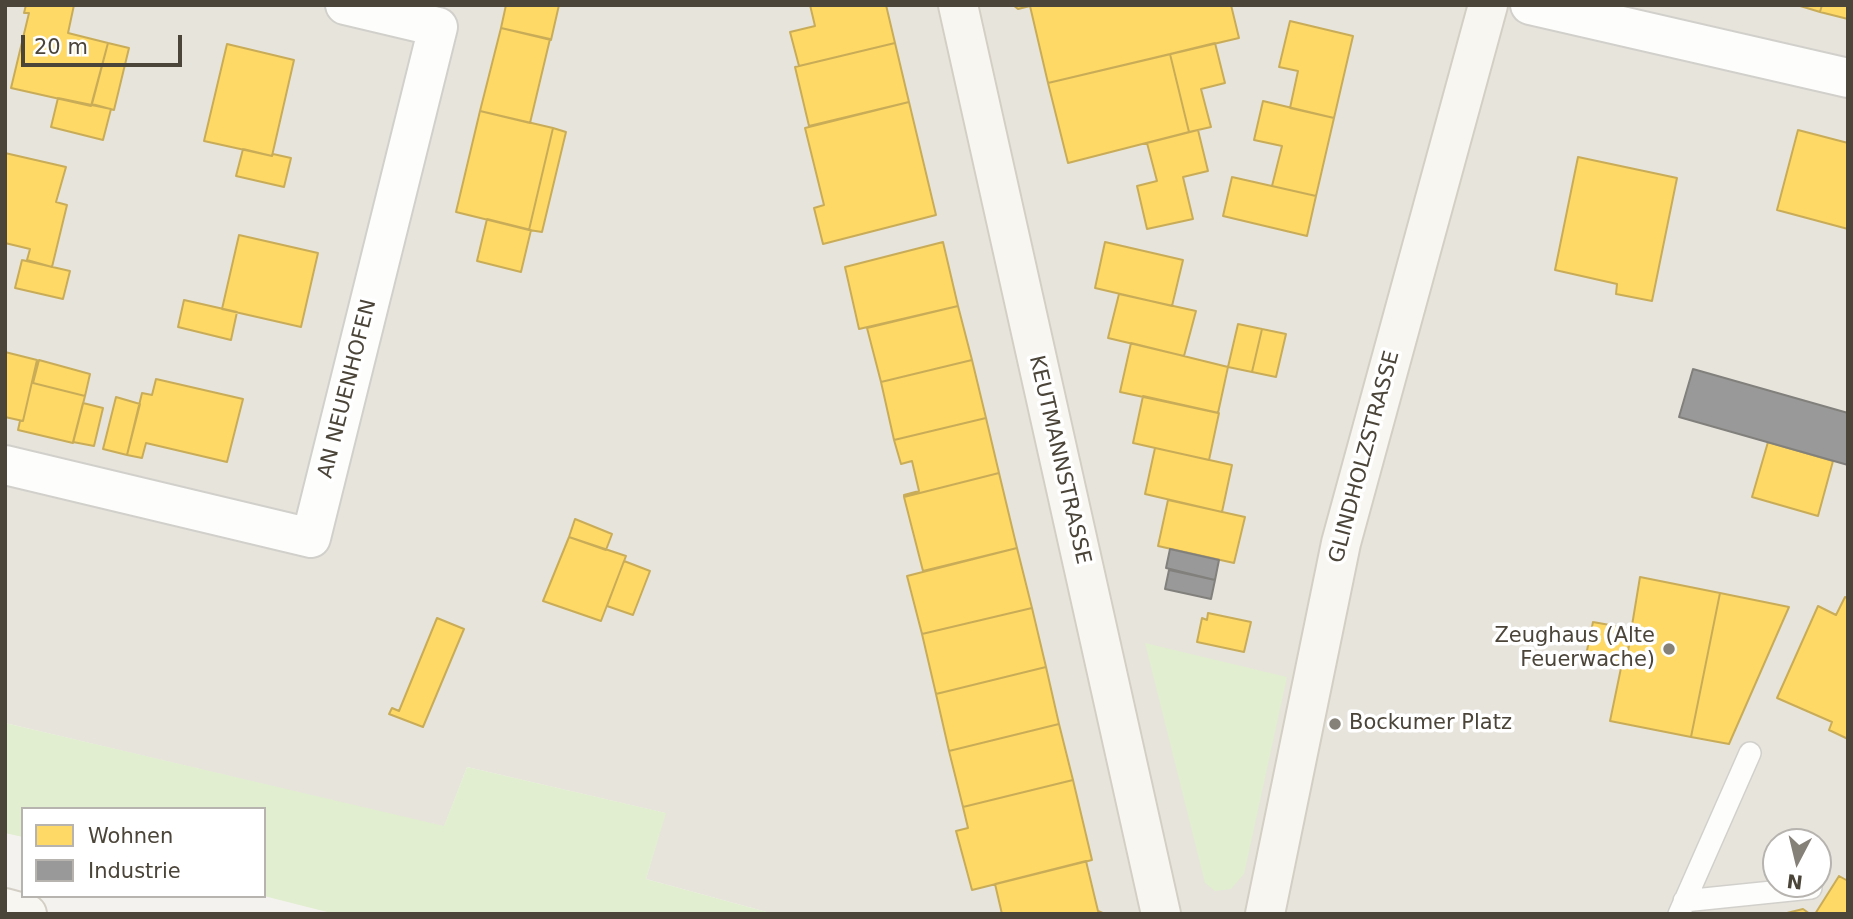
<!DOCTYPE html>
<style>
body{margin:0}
#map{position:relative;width:1853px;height:919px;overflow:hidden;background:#f4f2ee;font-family:"DejaVu Sans",sans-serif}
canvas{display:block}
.frame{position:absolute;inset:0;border:7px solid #4b4439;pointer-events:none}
.legend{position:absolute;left:21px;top:807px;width:245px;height:91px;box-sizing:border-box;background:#fff;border:2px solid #b7b4b0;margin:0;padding:9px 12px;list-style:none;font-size:21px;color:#4b4439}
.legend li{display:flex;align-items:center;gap:14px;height:35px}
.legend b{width:35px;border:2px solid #b7b4b0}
.north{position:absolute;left:1762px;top:828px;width:70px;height:70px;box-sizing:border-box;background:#fff;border:2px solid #b7b4b0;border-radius:50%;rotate:187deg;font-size:19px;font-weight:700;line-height:28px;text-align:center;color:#4b4439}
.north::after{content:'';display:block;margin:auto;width:24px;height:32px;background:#868178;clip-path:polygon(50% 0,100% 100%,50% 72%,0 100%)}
.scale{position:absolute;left:21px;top:35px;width:161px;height:32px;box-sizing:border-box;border:4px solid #4b4439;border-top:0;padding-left:9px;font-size:21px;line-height:24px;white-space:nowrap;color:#4b4439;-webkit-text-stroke:5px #fff;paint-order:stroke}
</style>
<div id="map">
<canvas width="1853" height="919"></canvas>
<div class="frame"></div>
<ul class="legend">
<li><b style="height:19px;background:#ffd966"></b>Wohnen</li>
<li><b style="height:19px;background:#999"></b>Industrie</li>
</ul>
<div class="north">N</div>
<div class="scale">20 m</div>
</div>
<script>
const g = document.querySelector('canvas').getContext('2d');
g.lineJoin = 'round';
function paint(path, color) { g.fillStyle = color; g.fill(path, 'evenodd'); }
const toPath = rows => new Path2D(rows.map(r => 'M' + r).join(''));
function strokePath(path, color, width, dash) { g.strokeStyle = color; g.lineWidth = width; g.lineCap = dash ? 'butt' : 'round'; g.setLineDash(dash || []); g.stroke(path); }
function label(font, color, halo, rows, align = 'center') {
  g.font = font + ' "DejaVu Sans",sans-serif'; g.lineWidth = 7; g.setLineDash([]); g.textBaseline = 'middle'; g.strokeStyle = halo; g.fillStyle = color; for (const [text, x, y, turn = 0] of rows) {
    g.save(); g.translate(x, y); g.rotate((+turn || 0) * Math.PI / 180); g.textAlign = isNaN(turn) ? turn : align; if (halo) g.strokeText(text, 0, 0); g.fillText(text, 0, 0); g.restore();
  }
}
const residential = toPath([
 [5,5,1848,5,1848,914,774,914,646,879,665,813,467,767,444,827,5,723],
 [1776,842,1818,842,1818,884,1776,884]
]);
const green = toPath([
 [1145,643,1287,677,1244,874,1231,889,1215,891,1205,883],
 [5,723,444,826,467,767,666,813,646,879,774,914,335,914,264,896,264,809,23,809,23,837,5,833]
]);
const homes = toPath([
 [26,5,74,5,68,33,108,43,91,106,11,88,29,13,24,13,26,5],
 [506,5,559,5,551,40,501,28,506,5],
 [810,5,886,5,895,43,799,66,790,32,815,26,810,5],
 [1013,5,1231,5,1239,38,1048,83,1030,6,1018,9,1013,5],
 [1797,5,1822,5,1820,12,1797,5],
 [1822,5,1848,5,1848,19,1820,12,1822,5],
 [1290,21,1353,36,1334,118,1290,108,1298,71,1279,67,1290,21],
 [501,28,550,39,530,123,480,111,501,28],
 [108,43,129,48,114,110,92,104,108,43],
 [895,43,909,102,809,126,795,67,895,43],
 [1215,43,1225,83,1201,89,1211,127,1189,132,1170,54,1215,43],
 [227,44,294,60,272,156,204,141,227,44],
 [1170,54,1189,132,1068,163,1048,83,1170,54],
 [58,98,111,109,103,140,51,127,58,98],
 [1263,101,1334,118,1316,196,1272,186,1282,146,1254,140,1263,101],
 [909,102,936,215,823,244,814,208,824,205,805,128,909,102],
 [480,111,553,128,529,230,456,212,480,111],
 [553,128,566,132,542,232,529,230,553,128],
 [1198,130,1208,171,1183,177,1193,219,1147,229,1137,186,1157,181,1147,143,1198,130],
 [1798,130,1848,143,1848,229,1777,210,1798,130],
 [243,149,272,156,273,154,291,158,284,187,236,176,243,149],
 [5,153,66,167,56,202,67,205,52,267,27,260,30,249,5,243,5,153],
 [1578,157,1677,178,1652,301,1616,294,1617,284,1555,270,1578,157],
 [1232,177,1316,196,1307,236,1223,216,1232,177],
 [487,219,531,230,521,272,477,261,487,219],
 [239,235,318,253,301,327,222,309,239,235],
 [943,242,958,306,859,329,845,267,943,242],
 [1105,242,1183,260,1172,306,1095,288,1105,242],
 [22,260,70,271,63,299,15,288,22,260],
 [1119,294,1196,311,1184,356,1108,338,1119,294],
 [184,300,237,312,231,340,178,327,184,300],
 [958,306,972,360,881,382,867,328,958,306],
 [1238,324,1262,329,1252,372,1228,367,1238,324],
 [1262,329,1286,334,1276,377,1252,372,1262,329],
 [1131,343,1228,367,1218,413,1120,392,1131,343],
 [5,352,37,360,23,421,5,417,5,352],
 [37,360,33,383,85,396,73,443,18,430,20,421,23,421,37,360],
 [39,360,90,374,85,396,33,383,39,360],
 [972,360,986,418,894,440,881,382,972,360],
 [156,379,243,399,227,462,146,443,142,458,127,455,142,393,152,395,156,379],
 [1143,396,1219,413,1209,460,1133,443,1143,396],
 [116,397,140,404,127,455,103,449,116,397],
 [83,403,103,408,94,446,73,442,83,403],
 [986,418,999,473,904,497,904,495,919,491,912,461,901,464,894,440,986,418],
 [1768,442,1833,461,1818,516,1752,497,1768,442],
 [1155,448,1232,465,1222,512,1145,494,1155,448],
 [999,473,1017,548,923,571,904,497,999,473],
 [1168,500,1245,517,1234,563,1158,546,1168,500],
 [575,519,612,534,606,550,569,537,575,519],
 [569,537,626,556,601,621,543,601,569,537],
 [1017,548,1032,608,922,634,907,576,1017,548],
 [624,561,650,571,633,615,607,606,624,561],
 [1640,577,1720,593,1691,737,1610,721,1621,668,1625,668,1640,577],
 [1720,593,1789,607,1729,744,1691,737,1720,593],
 [1845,597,1848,598,1848,739,1829,730,1832,722,1777,698,1818,606,1836,615,1845,597],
 [1032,608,1046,667,936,694,922,634,1032,608],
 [1208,613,1251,622,1244,652,1197,642,1202,618,1207,620,1208,613],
 [437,618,464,629,423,727,389,714,392,708,399,711,437,618],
 [1593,622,1632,629,1625,668,1585,660,1593,622],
 [1046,667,1059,724,949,751,936,694,1046,667],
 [1059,724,1073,780,963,807,949,751,1059,724],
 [1073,780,1092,860,972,890,956,831,968,828,963,807,1073,780],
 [1086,861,1098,911,1105,914,1002,914,995,884,1086,861],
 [1839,876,1848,881,1848,914,1815,914,1839,876],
 [1803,909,1810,914,1783,914,1803,909]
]);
const industry = toPath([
 [1693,369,1848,413,1848,465,1679,417,1693,369],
 [1170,549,1219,560,1215,580,1166,568,1170,549],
 [1169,570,1215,580,1211,599,1165,589,1169,570]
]);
const lane = toPath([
 [1684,901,1811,888],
 [1679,914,1750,753]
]);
const street = toPath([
 [1530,5,1848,78],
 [5,465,311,538,438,27,345,5]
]);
const secondary = toPath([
 [958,5,1161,914],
 [5,908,27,914],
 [1265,914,1341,543,1488,5]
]);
const markers = [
 [1669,649,7,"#868178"],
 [1335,724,7,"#868178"]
];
const streetNames = [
 ["AN NEUENHOFEN",348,389,-76],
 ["GLINDHOLZSTRASSE",1365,457,-75],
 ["KEUTMANNSTRASSE",1059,460,77]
];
const poiNames = [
 ["Zeughaus (Alte",1655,637],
 ["Feuerwache)",1655,661],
 ["Bockumer Platz",1349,724,"left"]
];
paint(residential, '#e7e4dc');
paint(green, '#e1eecf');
paint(homes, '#ffd966');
strokePath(homes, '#c9ac58', 2);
paint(industry, '#999');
strokePath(industry, '#82807c', 2);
strokePath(lane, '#d2d0cb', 24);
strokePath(street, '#d2d0cb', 42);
strokePath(secondary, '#d3cfc5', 42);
strokePath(lane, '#fdfdfc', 21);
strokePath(street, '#fdfdfc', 38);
strokePath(secondary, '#f7f6f1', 38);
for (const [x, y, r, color] of markers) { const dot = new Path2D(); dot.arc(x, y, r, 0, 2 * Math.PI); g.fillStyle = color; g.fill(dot); strokePath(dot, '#fff', 2.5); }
label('21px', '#4b4439', '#fff', streetNames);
label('21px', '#4b4439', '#fff', poiNames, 'right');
</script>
